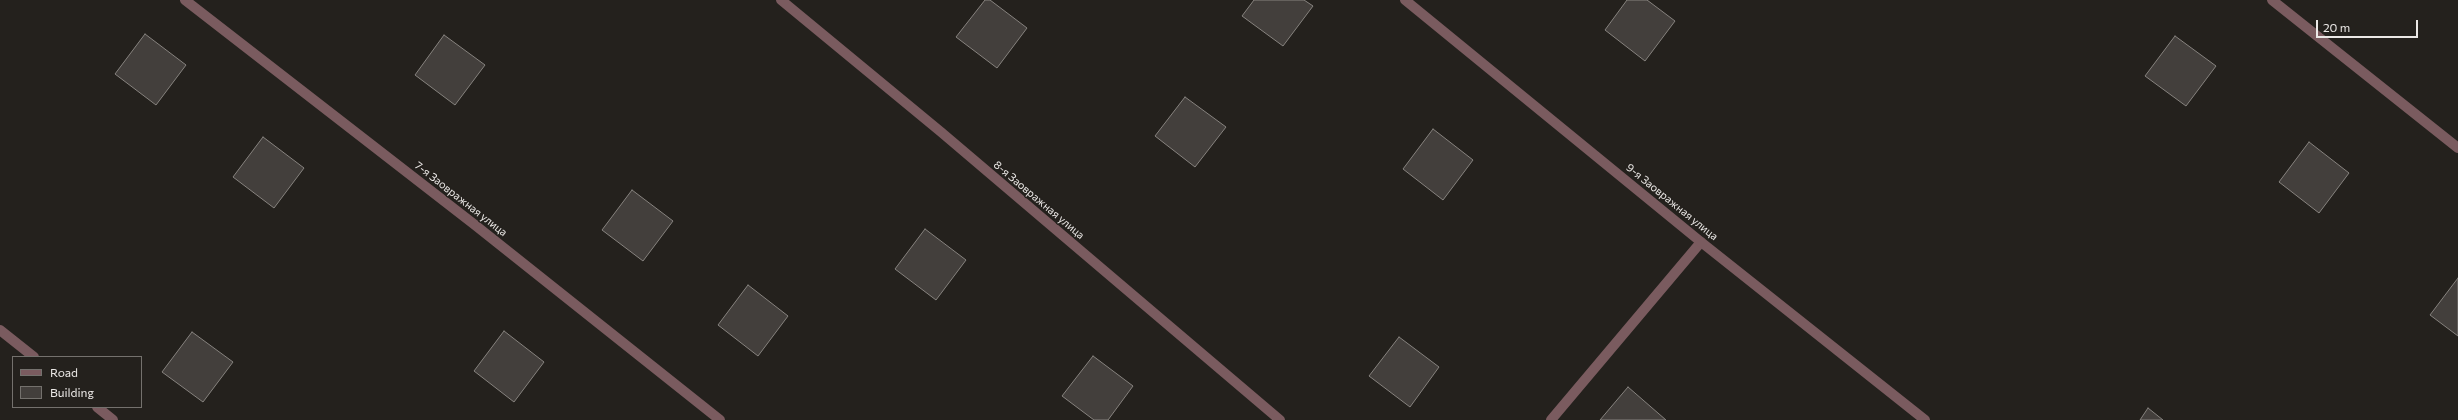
<!DOCTYPE html>
<meta charset="utf-8">
<style>
body{margin:0}
#map{position:relative;width:2458px;height:420px;overflow:hidden;background:#24211d;font-family:Commissioner,sans-serif}
canvas{display:block}
.legend{position:absolute;left:12px;top:356px;width:130px;height:52px;box-sizing:border-box;background:#24211d;border:1px solid #74716d;margin:0;padding:5px 7px;list-style:none;font-size:12px;color:#ebe8e6}
.legend li{display:flex;align-items:center;gap:8px;height:20px}
.legend b{width:20px;border:1px solid #74716d}
.scale{position:absolute;left:2316px;top:20px;width:102px;height:18px;box-sizing:border-box;border:2px solid #ebe8e6;border-top:0;padding-left:5px;font-size:12px;line-height:14px;white-space:nowrap;color:#ebe8e6;-webkit-text-stroke:3px #24211d;paint-order:stroke}
</style>
<div id="map">
<canvas width="2458" height="420"></canvas>
<ul class="legend">
<li><b style="height:5px;background:#7a5b5f"></b>Road</li>
<li><b style="height:11px;background:#433f3c"></b>Building</li>
</ul>
<div class="scale">20 m</div>
</div>
<script>
const g = document.querySelector('canvas').getContext('2d');
g.lineJoin = 'round';
function paint(path, color) { g.fillStyle = color; g.fill(path, 'evenodd'); }
const toPath = rows => new Path2D(rows.map(r => 'M' + r).join(''));
function strokePath(path, color, width, dash) { g.strokeStyle = color; g.lineWidth = width; g.lineCap = dash ? 'butt' : 'round'; g.setLineDash(dash || []); g.stroke(path); }
function label(font, color, halo, rows, align = 'center') {
  g.font = font + ' Commissioner,sans-serif'; g.lineWidth = 3; g.setLineDash([]); g.textBaseline = 'middle'; g.strokeStyle = halo; g.fillStyle = color; for (const [text, x, y, turn = 0] of rows) {
    g.save(); g.translate(x, y); g.rotate((+turn || 0) * Math.PI / 180); g.textAlign = isNaN(turn) ? turn : align; if (halo) g.strokeText(text, 0, 0); g.fillText(text, 0, 0); g.restore();
  }
}
const building = toPath([
 [985,0,990,0,1027,28,997,68,956,37,985,0],
 [1254,0,1304,0,1313,6,1283,46,1242,16,1254,0],
 [1627,0,1647,0,1675,21,1645,61,1605,30,1627,0],
 [145,34,186,65,156,105,115,74,145,34],
 [444,35,485,65,455,105,415,75,444,35],
 [2175,36,2216,66,2186,106,2145,76,2175,36],
 [1185,97,1226,127,1195,167,1155,136,1185,97],
 [1433,129,1473,160,1443,200,1403,169,1433,129],
 [263,137,304,168,274,208,233,177,263,137],
 [2309,142,2349,173,2319,213,2279,182,2309,142],
 [632,190,673,221,643,261,602,230,632,190],
 [925,229,966,260,936,300,895,269,925,229],
 [2458,278,2458,336,2430,315,2458,278],
 [748,285,788,316,758,356,718,325,748,285],
 [504,331,544,362,514,402,474,371,504,331],
 [192,332,233,362,203,402,162,372,192,332],
 [1399,337,1439,367,1410,407,1369,376,1399,337],
 [1093,356,1133,386,1108,420,1094,420,1062,396,1093,356],
 [1628,387,1666,420,1600,420,1628,387],
 [2148,408,2163,420,2140,420,2148,408]
]);
const service = toPath([
 [1551,420,1701,242]
]);
const minor = toPath([
 [185,0,475,225,720,420],
 [781,0,941,132,1280,420],
 [1405,0,1701,242,1925,420],
 [2272,0,2458,148],
 [0,330,34,357],
 [97,407,113,420]
]);
const streetNames = [
 ["7-я Заовражная улица",461,199,38],
 ["8-я Заовражная улица",1039,200,40],
 ["9-я Заовражная улица",1672,202,39]
];
paint(building, '#433f3c');
strokePath(building, '#87837f', 1);
strokePath(service, '#7a5b5f', 10);
strokePath(minor, '#7a5b5f', 10);
label('11px', '#ebe8e6', '#24211d', streetNames);
</script>
